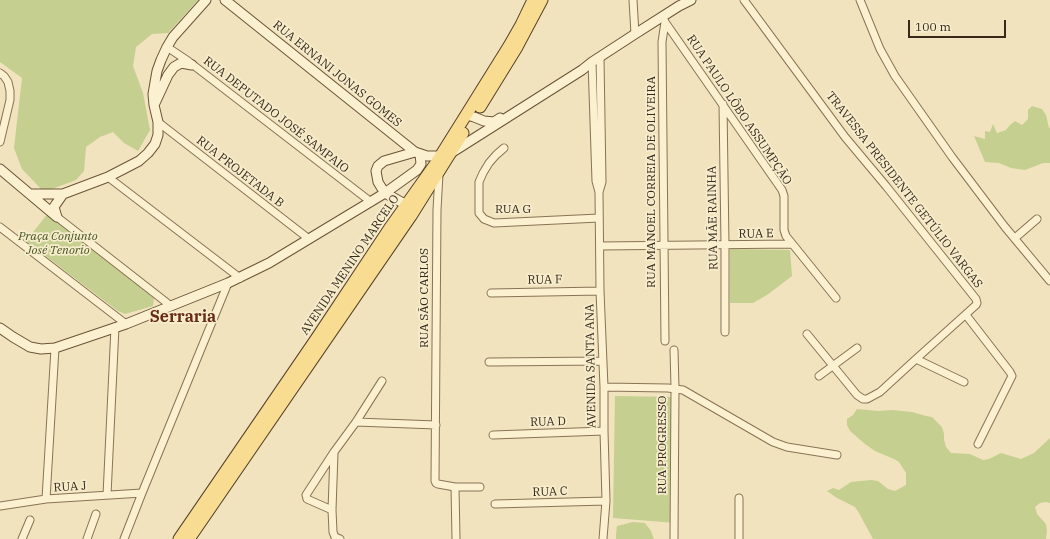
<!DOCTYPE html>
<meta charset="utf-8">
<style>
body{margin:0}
#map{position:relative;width:1050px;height:539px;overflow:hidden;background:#f0e3bd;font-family:"IBM Plex Serif",serif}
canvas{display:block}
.scale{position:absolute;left:908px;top:20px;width:98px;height:18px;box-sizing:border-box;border:2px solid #382a1b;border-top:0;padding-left:5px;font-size:12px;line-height:14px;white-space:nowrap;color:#382a1b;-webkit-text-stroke:3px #f7edcd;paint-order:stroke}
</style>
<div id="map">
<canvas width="1050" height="539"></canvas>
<div class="scale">100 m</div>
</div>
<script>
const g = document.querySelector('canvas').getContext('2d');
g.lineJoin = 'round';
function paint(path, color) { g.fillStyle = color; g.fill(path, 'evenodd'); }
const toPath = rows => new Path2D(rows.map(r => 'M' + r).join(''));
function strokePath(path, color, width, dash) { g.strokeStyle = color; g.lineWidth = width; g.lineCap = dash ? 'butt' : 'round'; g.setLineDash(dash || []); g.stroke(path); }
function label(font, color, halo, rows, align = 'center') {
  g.font = font + ' "IBM Plex Serif",serif'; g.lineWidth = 3.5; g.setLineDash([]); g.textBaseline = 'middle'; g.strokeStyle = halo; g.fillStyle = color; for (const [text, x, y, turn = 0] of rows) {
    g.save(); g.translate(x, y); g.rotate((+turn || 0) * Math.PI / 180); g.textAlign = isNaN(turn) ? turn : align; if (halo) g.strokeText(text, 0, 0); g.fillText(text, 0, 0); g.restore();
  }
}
const green = toPath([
 [0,0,198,0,168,33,152,34,136,47,133,66,143,93,150,130,138,151,124,143,113,132,100,137,86,147,84,171,76,180,44,192,22,169,14,148,22,78,0,62],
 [1032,106,1042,109,1046,115,1049,128,1050,128,1050,163,1043,163,1025,170,1011,168,999,163,985,162,974,136,985,139,985,131,990,132,993,124,997,133,1006,130,1010,125,1015,121,1022,125,1028,119,1028,110],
 [49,212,154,298,153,306,125,314,118,311,26,241],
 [730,249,790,250,792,276,767,295,753,303,730,303],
 [615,396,674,397,676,523,613,518],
 [857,409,878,411,892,410,912,412,926,416,932,417,942,427,944,434,944,440,946,447,951,453,970,454,983,460,989,459,1001,453,1021,459,1034,453,1050,438,1050,503,1046,502,1040,503,1035,507,1037,514,1046,524,1047,531,1046,539,873,539,859,513,855,507,837,498,827,491,833,488,839,490,851,482,871,480,878,481,888,489,895,491,906,485,906,473,899,462,894,459,875,451,865,444,850,431,847,425,847,419,853,415],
 [633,522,645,523,651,531,654,539,616,539,616,534,617,526]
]);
const street = toPath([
 [633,0,635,34],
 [744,0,845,137,886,186,976,299,977,303,976,305,916,359,964,382],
 [860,0,880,49,895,76,952,157,1005,227,1050,281],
 [663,17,665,22,782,190,784,196,784,230,786,236,836,298],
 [167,47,188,61,371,202],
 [592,62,596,181,599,192,600,291,604,387,604,431,606,501,603,539],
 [0,73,4,76,8,82,10,91,10,100,0,142],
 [723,104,725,245,725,332],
 [158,122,309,239],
 [504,148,496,155,489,163,483,173,479,182,479,213,484,219,494,223,599,218],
 [439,174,437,210,435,481,436,483,438,484,455,487,480,487],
 [108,177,240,278],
 [599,192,602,182,600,57],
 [57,217,171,306],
 [0,227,126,324],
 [1015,238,1037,219],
 [600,246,792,244],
 [491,293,600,291],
 [966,315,1010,372,1012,376,978,444],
 [807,334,857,395,863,399,867,399,880,392,916,359],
 [665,341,662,42,665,22],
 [674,350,675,388,674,539],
 [489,362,603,361],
 [819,376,857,348],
 [604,387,668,388,683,390,773,442,787,447,837,455],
 [356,422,436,425],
 [493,435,604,431],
 [334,453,332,510,333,532,335,537,340,539],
 [455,487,456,539],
 [107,495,115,327],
 [46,499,55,348],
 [495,504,606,501],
 [0,506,46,499,142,493],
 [332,510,307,499,306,495,334,452,356,422,382,381],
 [22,539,30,520],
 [87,539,96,514],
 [124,539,142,493,228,283],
 [739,539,739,498]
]);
const secondary = toPath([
 [225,0,415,152,427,156,439,156],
 [155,103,168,75,174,67,181,63,192,65],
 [466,115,474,117,484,121,494,122,500,118],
 [451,153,582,70,592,62,635,34,679,6,691,0],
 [0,169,57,217],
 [30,194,63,194,108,177,139,161,148,153,155,144,158,135,158,122,154,105,153,94,157,71,161,60,167,47,173,37,206,0],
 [412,208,385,193,381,187,378,182,376,171,378,166,384,161,415,152],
 [57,217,54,207,56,204,63,194],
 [0,328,13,337,30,347,41,349,55,348,126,324,228,283,269,263,385,193,417,170,421,164,420,154]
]);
const primary = toPath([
 [480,107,517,47,542,0],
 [179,539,316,339,389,229,436,163,466,115,509,46,521,25,533,0],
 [189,539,411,216,463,133]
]);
const streetNames = [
 ["RUA ERNANI JONAS GOMES",337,74,39],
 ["RUA PAULO LÔBO ASSUMPÇÃO",739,110,56],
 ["RUA DEPUTADO JOSÉ SAMPAIO",276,115,38],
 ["RUA PROJETADA B",240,172,38],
 ["RUA MANOEL CORREIA DE OLIVEIRA",652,182,-90],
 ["TRAVESSA PRESIDENTE GETÚLIO VARGAS",904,190,52],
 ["RUA G",513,210],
 ["RUA MÃE RAINHA",713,218,-91],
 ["RUA E",756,234,-1],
 ["AVENIDA MENINO MARCELO",350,265,-56],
 ["RUA F",545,280,-1],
 ["RUA SÃO CARLOS",425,298,-90],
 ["AVENIDA SANTA ANA",591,366,-91],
 ["RUA D",548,422,-2],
 ["RUA PROGRESSO",663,445,-90],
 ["RUA J",70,487,-4],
 ["RUA C",550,492,-2]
];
const parkNames = [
 ["Praça Conjunto",58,237],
 ["José Tenorio",58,251]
];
const districtNames = [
 ["Serraria",183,317]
];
paint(green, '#c5cf90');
strokePath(street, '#897355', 9);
strokePath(secondary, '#6b5438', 11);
strokePath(primary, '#56412a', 13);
strokePath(street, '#fbf0d0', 7);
strokePath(secondary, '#fbf0d0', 9);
strokePath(primary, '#f7dc91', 11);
label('12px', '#382a1b', '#f7edcd', streetNames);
label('italic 12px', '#465520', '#f7edcd', parkNames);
label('bold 16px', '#672c17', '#f7edcd', districtNames);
</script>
